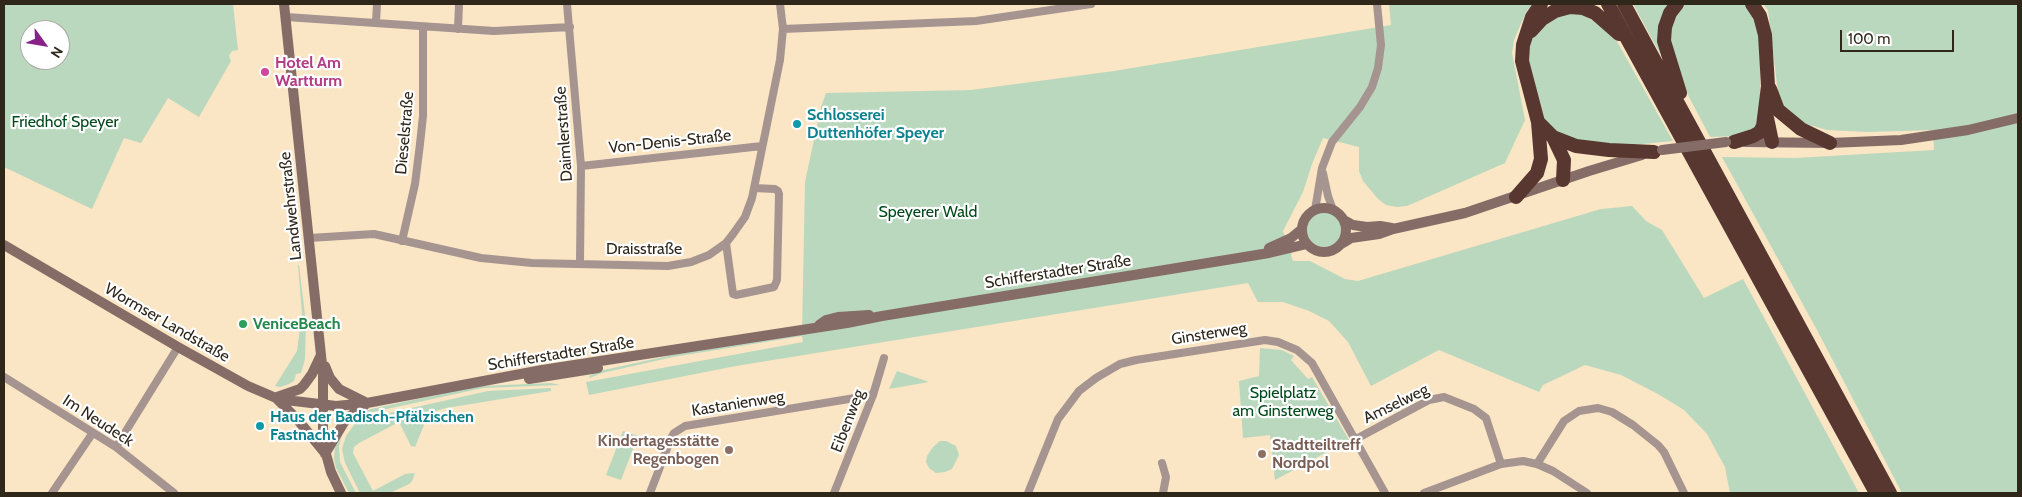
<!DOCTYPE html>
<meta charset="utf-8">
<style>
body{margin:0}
#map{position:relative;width:2022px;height:497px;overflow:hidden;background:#fae5c4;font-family:Cabin,sans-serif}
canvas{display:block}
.frame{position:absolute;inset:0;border:5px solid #2f271a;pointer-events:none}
.north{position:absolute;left:20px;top:20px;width:50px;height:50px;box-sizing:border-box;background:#fff;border:1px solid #aca9a3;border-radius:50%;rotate:122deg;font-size:14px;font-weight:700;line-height:20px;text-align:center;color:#2f271a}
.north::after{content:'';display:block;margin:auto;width:18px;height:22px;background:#892288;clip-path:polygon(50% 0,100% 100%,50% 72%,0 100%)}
.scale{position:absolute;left:1840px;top:30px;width:114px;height:22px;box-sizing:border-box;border:2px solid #2f271a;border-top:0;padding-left:6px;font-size:15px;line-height:18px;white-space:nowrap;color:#2f271a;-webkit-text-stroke:4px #fff;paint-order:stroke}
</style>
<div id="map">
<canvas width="2022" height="497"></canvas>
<div class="frame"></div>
<div class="north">N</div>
<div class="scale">100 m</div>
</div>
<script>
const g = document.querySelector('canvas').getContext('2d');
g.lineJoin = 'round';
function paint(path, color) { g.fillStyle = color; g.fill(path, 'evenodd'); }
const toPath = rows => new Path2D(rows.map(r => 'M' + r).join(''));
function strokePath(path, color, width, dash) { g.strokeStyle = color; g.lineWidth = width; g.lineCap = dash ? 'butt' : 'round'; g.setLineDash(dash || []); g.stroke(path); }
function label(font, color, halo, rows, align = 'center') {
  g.font = font + ' Cabin,sans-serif'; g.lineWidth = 4.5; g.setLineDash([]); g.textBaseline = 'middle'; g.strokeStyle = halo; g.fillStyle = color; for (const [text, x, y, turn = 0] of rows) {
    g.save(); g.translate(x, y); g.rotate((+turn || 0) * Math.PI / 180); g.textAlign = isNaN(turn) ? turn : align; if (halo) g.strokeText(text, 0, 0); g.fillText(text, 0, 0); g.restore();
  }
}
const green = toPath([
 [4,4,233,4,238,50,232,51,229,56,231,61,199,117,168,98,141,143,124,138,92,209,4,167],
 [30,30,60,30,60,60,30,60],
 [1389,4,1533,4,1526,12,1514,40,1512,53,1525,120,1505,163,1407,206,1397,207,1386,205,1378,199,1363,181,1359,171,1359,147,1323,138,1312,164,1303,192,1283,231,1287,243,1293,250,1291,255,1293,261,1310,261,1345,279,1358,281,1601,209,1632,206,1646,221,1662,230,1704,298,1743,279,1859,493,1730,493,1725,467,1707,434,1684,410,1658,394,1621,375,1585,365,1543,385,1539,392,1439,350,1371,386,1348,342,1329,321,1309,311,1283,302,1258,302,1248,283,736,366,589,395,586,382,803,342,802,336,673,357,602,373,590,378,589,376,599,371,682,353,802,333,805,182,821,107,826,93,971,90,1114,71,1391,25],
 [1633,4,1673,4,1664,61],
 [1682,4,1746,4,1759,25,1762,64,1760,73,1761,124,1742,136,1710,137,1689,97,1672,56,1669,30],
 [1763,4,2018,4,2018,493,1902,493,1817,330,1722,157,1795,158,1934,150,1933,130,1868,132,1827,130,1796,121,1784,108,1778,92,1768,10],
 [1582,12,1615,38,1673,141,1622,146,1563,138,1544,120,1528,58,1529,47,1534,33,1550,17],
 '1307 230a18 18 0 1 1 36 0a18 18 0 1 1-36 0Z',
 [298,265,299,265,306,323,305,359,301,373,296,374,294,381,289,384,280,387,275,386,297,351,302,313],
 [1260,348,1282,350,1294,356,1291,360,1308,379,1312,377,1349,440,1275,480,1270,435,1243,438,1239,381,1259,376],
 [897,371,929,382,889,389],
 [551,383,560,385,483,388,373,412,362,415,353,421,350,419,371,409,464,389,482,386],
 [551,388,551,391,446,408,429,413,415,447,411,446,399,422,359,443,354,447,353,453,373,491,405,474,415,473,412,481,409,484,390,493,360,493,345,463,342,449,346,436,354,425,367,418,488,391],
 [623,431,638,436,621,480,606,475],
 [342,434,339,446,340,462,356,493,349,493,336,468,334,459,335,444],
 [940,441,946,441,956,446,959,455,952,469,945,472,936,473,929,468,926,462,927,456,933,447]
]);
const street = toPath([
 [567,4,581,166,580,263],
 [286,17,494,31,570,27],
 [376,22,377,4],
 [458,29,459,4],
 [783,29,976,21,1091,4],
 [581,166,762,146],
 [1323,173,1328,196,1333,210],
 [1315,210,1322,168,1332,142,1360,107,1372,87,1378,68,1381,45,1377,4],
 [309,238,374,234,481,258,532,263,668,266,691,262,709,255,726,243,733,234,745,217,752,198,780,60,783,29,780,4],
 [402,241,415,184,420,144,423,116,423,27],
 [726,243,733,294,736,295,774,287,777,280,779,194,778,191,775,189,754,188],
 [4,377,116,447,174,493],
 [1356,439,1429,400,1444,397,1474,409,1486,418,1501,464],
 [116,447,178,347],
 [1162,463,1166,477,1163,493],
 [1537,464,1564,421,1579,411,1598,408,1612,412,1633,425,1658,445,1664,452,1684,493],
 [52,493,92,434],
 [650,493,671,438,674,433,685,426,873,395],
 [834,493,873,395,884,358],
 [1028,493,1058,419,1079,391,1096,378,1120,364,1136,360,1265,340,1278,342,1297,350,1312,363,1385,493],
 [1424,493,1501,464,1523,461,1537,464,1553,471,1587,493]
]);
const secondary = toPath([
 [284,4,323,374,323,443,331,472,341,493],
 [1745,142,1830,143,1901,140,1968,130,2018,118],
 '1302 230a22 22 0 1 1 44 0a22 22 0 1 1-44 0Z',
 [1344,220,1353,225,1367,227,1380,226,1392,228],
 [1343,243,1351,238,1379,234,1393,229,1465,213,1589,171,1642,155],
 [4,245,178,347,248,386,276,398,286,400,336,406,367,403,542,370,847,323,882,316,1269,253,1307,244],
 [1269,248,1291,238,1302,229],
 [819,325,826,320,838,317,869,315],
 [325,366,330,378,339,389,367,403],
 [529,379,598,368],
 [277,397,300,389,304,385,312,374,321,355],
 [276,398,297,419,325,453],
 [325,454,346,419,365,405]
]);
const highway = toPath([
 [1608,4,1876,493],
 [1624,4,1890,493],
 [1677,4,1670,13,1665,27,1664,41,1680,93],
 [1531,31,1542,19,1555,11,1570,7,1583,8,1595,13,1619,34],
 [1770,89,1778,110,1801,129,1830,143],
 [1767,118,1772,142],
 [1538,122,1553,137,1576,146,1609,150,1654,152],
 [1553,137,1564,160,1563,180],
 [1734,142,1753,136,1760,132,1763,126,1768,86,1765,35,1760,16,1752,4],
 [1516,197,1537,173,1541,159,1538,122,1522,61,1523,45,1532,17,1541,4]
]);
const secondaryBridge = toPath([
 [1662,150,1726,142]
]);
const markers = [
 [265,72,5,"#d1479c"],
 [797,124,5,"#0f9aa8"],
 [243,324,5,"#2e9e5b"],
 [260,426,5,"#0f9aa8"],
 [729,450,5,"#8d6e63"],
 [1262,454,5,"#8d6e63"]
];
const hotelNames = [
 ["Hotel Am",275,63],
 ["Wartturm",275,81]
];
const cultureNames = [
 ["Schlosserei",807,115],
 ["Duttenhöfer Speyer",807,133],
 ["Haus der Badisch-Pfälzischen",270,417],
 ["Fastnacht",270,435]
];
const parkNames = [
 ["Friedhof Speyer",65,122],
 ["Speyerer Wald",928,212],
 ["Spielplatz",1283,393],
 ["am Ginsterweg",1283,411]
];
const streetNames = [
 ["Dieselstraße",405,133,-85],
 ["Daimlerstraße",564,134,-94],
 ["Von-Denis-Straße",670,142,-6],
 ["Landwehrstraße",291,206,-96],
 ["Draisstraße",644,249],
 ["Schifferstadter Straße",1058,272,-9],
 ["Wormser Landstraße",167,323,30],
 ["Ginsterweg",1209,334,-9],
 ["Schifferstadter Straße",561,354,-9],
 ["Kastanienweg",738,404,-9],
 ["Amselweg",1396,404,-26],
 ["Im Neudeck",98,421,33],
 ["Eibenweg",848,421,-69]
];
const leisureNames = [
 ["VeniceBeach",253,324]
];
const educationNames = [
 ["Kindertagesstätte",719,441],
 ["Regenbogen",719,459],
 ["Stadtteiltreff",1272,445,"left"],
 ["Nordpol",1272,463,"left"]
];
paint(green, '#bad8be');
strokePath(street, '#a69490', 8);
strokePath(secondary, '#856c66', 10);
strokePath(highway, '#583731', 14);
strokePath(secondaryBridge, '#856c66', 10);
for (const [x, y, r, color] of markers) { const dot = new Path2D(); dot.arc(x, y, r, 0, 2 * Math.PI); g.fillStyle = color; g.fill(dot); strokePath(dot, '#fff', 2); }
label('bold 16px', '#b23c85', '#fff', hotelNames, 'left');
label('bold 16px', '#0d838f', '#fff', cultureNames, 'left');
label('16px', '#00491a', '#fff', parkNames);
label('16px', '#2f271a', '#fff', streetNames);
label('bold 16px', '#27864d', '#fff', leisureNames, 'left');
label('bold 16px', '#785e54', '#fff', educationNames, 'right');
</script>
